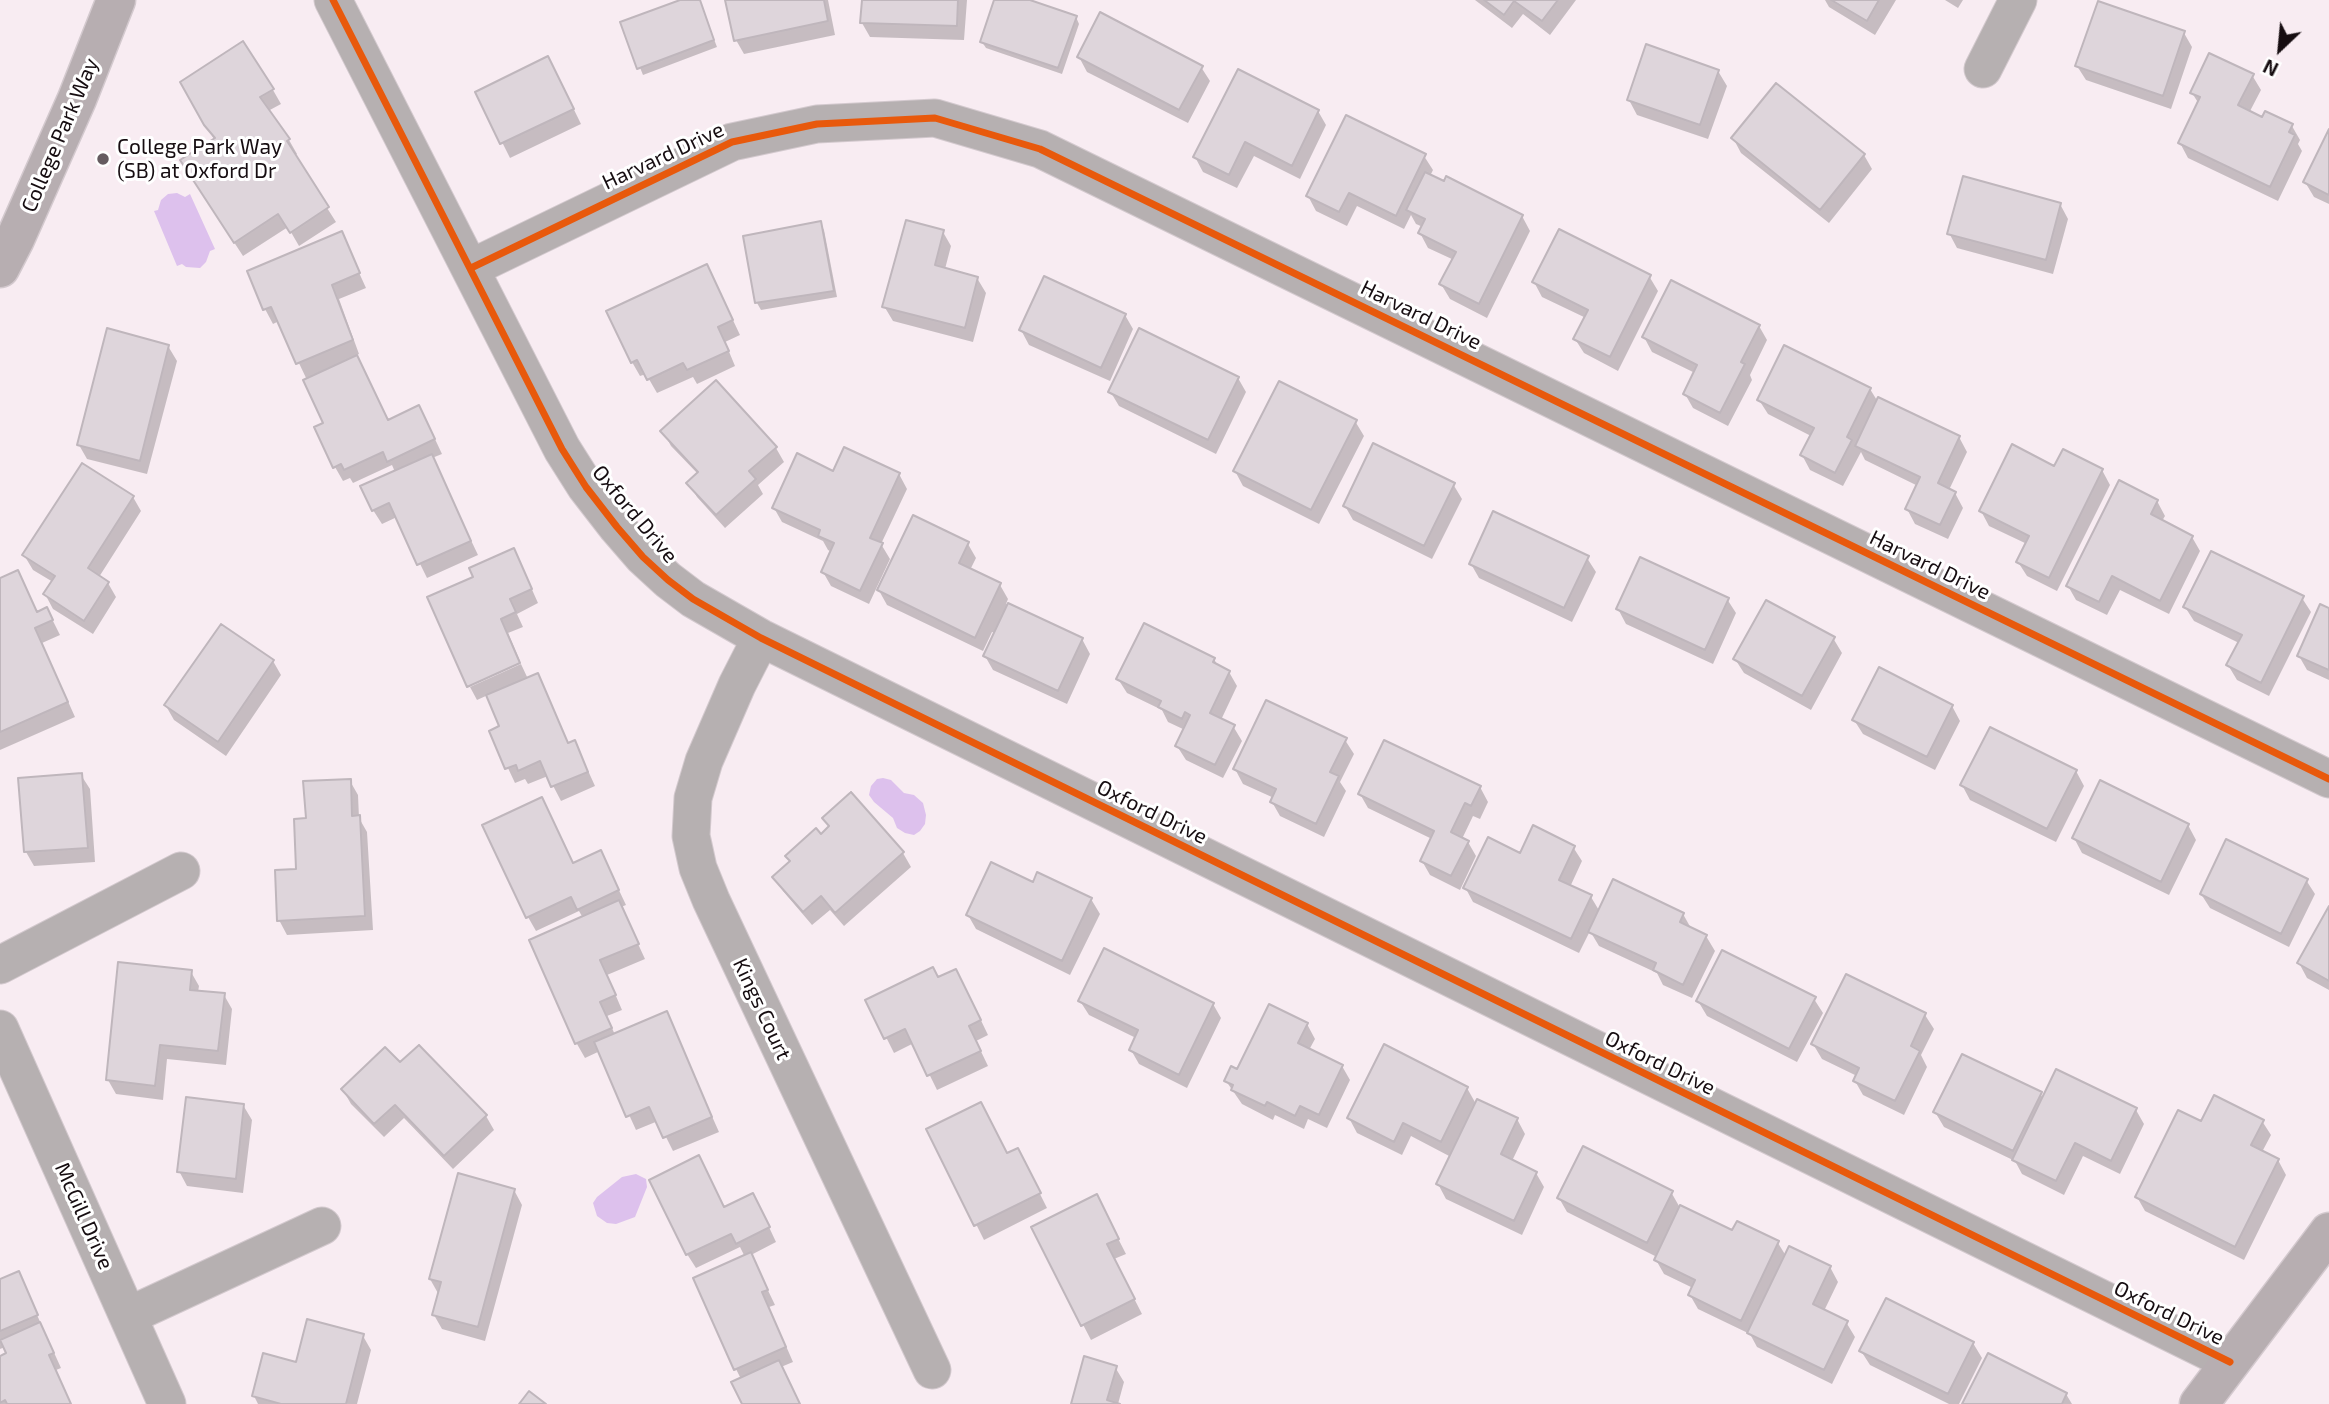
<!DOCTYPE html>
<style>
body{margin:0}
#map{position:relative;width:2329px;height:1404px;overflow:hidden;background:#f8ecf2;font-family:"Exo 2",sans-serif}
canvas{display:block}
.north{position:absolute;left:2245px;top:14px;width:70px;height:70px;-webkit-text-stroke:5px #fff;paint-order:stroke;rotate:206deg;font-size:19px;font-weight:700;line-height:28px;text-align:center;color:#160d11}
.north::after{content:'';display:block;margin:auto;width:24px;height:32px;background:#160d11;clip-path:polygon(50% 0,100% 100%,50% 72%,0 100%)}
</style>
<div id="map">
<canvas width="2329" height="1404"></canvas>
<div class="north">N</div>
</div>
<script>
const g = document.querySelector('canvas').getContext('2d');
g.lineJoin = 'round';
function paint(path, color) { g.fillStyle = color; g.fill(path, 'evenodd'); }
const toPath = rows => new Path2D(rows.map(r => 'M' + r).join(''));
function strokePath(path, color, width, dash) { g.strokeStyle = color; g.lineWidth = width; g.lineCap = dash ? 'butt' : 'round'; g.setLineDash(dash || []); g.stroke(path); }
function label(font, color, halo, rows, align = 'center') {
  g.font = font + ' "Exo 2",sans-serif'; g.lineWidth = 6; g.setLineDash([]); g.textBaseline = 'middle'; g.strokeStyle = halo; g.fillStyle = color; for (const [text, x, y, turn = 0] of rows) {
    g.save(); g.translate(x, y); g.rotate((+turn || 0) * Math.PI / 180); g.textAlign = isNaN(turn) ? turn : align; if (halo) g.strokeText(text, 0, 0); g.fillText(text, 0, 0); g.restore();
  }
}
const water = toPath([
 [177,193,185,197,190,194,215,249,210,251,206,262,200,268,186,267,182,264,177,266,154,211,158,210,161,200,168,194],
 [883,778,891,780,904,793,914,795,923,803,926,815,925,824,920,831,914,835,905,833,897,828,893,818,874,802,869,795,871,786,877,779],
 [636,1174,646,1179,647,1187,635,1217,616,1224,607,1223,597,1216,593,1203,597,1197,622,1177]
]);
const shadow = toPath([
 [685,0,699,0,717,47,643,75,622,23],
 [727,0,828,0,835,35,744,54,736,40],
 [864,0,967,0,964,40,870,37,862,23],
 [996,0,1024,0,1076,17,1079,24,1062,74,986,48,982,42],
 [1475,0,1576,0,1550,35,1523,14,1512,28],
 [1825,0,1896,0,1875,35,1829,7],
 [1945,0,1963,0,1958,8],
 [2184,33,2192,47,2171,109,2086,80,2077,66],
 [1079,57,1201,67,1210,81,1188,123,1087,72],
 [1718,71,1727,86,1708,139,1637,115,1629,100],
 [556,73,581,124,510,158,477,92],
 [2252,75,2261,90,2249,113,2263,120,2292,126,2300,140,2298,144,2302,151,2278,201,2188,158,2180,143,2199,104,2192,93],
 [182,83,273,90,281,104,268,111,289,140,297,154,294,156,336,222,299,246,288,227,243,256,190,175,215,141],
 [1318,111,1326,125,1300,179,1254,156,1237,188,1203,172,1195,157],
 [2329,133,2329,204,2314,197,2305,182],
 [1733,138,1864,155,1872,169,1829,223,1741,153],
 [1424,156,1433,170,1430,176,1522,216,1530,231,1487,318,1450,299,1441,284,1454,260,1428,248,1420,233,1423,227,1416,224,1411,215,1404,229,1357,206,1347,226,1316,211,1308,196],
 [2060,204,2068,219,2053,274,1957,248,1949,233],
 [820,223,824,230,837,297,761,310,757,303,745,238],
 [943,232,951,246,945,269,977,278,986,293,973,342,893,321,884,306],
 [341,233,366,288,339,299,359,354,355,356,388,421,427,422,442,454,432,458,478,555,427,578,397,517,382,524,373,510,395,472,392,465,353,483,350,478,343,481,335,467,325,423,307,380,279,321,273,324,265,309],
 [1649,276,1658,291,1618,371,1584,353,1575,339,1586,318,1542,297,1534,282],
 [714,280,740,335,725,342,735,366,697,384,693,377,657,393,646,374,640,376,632,362],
 [1125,315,1133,329,1110,381,1029,345,1021,330],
 [1759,326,1767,340,1750,375,1752,380,1728,426,1693,408,1685,394,1695,373,1652,352,1644,337],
 [168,346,177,361,147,474,87,459,79,445],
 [1238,378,1246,392,1216,454,1119,406,1110,391],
 [1870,389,1878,402,1959,437,1967,452,1949,490,1955,493,1963,508,1948,539,1915,524,1907,509,1918,486,1865,460,1861,452,1843,486,1810,470,1802,455,1811,436,1768,414,1759,400],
 [1355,421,1364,436,1319,524,1243,486,1235,471],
 [663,431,776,448,784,462,758,485,763,494,725,528,697,497,689,483,698,474,671,446],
 [2055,468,2102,470,2110,485,2057,591,2027,576,2018,562,2027,544,1989,526,1981,511],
 [834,473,899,474,907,489,881,544,890,559,869,604,831,586,823,572,832,552,828,550,823,541,782,522,774,508],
 [1453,484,1462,499,1432,559,1353,520,1345,506],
 [133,497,141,511,99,577,108,583,116,597,93,634,53,609,45,594,53,582,33,570,24,555],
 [2157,501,2165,516,2162,521,2192,537,2200,551,2169,614,2120,590,2107,615,2076,600,2068,586],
 [968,544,976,558,970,570,1000,585,1008,599,1006,604,1082,639,1090,654,1067,704,993,670,985,656,995,633,992,632,983,651,887,605,877,587,880,588],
 [1587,558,1596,572,1572,622,1479,578,1471,564],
 [521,565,538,603,517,614,523,627,508,633,520,661,468,684],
 [17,572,38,614,47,609,60,635,42,643,75,717,0,750,0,580],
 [2302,598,2311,612,2269,696,2237,680,2228,665,2239,643,2194,621,2185,607],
 [1727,599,1736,613,1713,664,1626,624,1618,609],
 [2329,610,2329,680,2307,670,2299,656],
 [1833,638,1842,653,1811,710,1744,673,1735,659],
 [1214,659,1218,666,1229,672,1237,686,1221,720,1233,726,1242,741,1223,778,1186,760,1177,746,1185,730,1168,722,1162,710,1127,693,1118,679],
 [273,661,281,675,226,756,174,720,166,706],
 [521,664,528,679,537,675,569,745,575,742,595,786,561,801,548,776,528,784,525,779,515,783,491,732,501,727,488,695,477,700,470,687],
 [1952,706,1960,721,1935,770,1863,734,1854,720],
 [1345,740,1354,754,1340,782,1346,791,1324,837,1280,816,1272,802,1274,798,1243,784,1235,769],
 [2076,771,2084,786,2056,842,1970,800,1962,785],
 [81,775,90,789,95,862,34,866,26,852],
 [350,781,358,795,359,818,367,832,373,930,287,935,279,920,298,870,308,820],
 [1480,787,1488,802,1480,819,1473,816,1462,839,1468,842,1476,856,1460,890,1430,875,1422,861,1432,839,1368,808,1360,794],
 [542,799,574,865,608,867,626,905,621,907,645,959,607,975,622,1010,607,1016,615,1035,666,1013,719,1132,673,1151,658,1121,636,1130,600,1051,585,1058,577,1044,531,941,583,918,579,911,536,931,528,917],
 [2188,825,2196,840,2169,895,2082,853,2074,838],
 [820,836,903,853,911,867,844,926,830,910,812,925,783,891,774,877,791,863,787,856],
 [1573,847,1582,861,1570,887,1591,897,1600,912,1683,914,1692,930,1706,936,1715,951,1692,998,1663,985,1657,973,1599,946,1590,931,1579,953,1473,902,1465,887,1521,856],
 [2306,880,2315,894,2289,947,2210,908,2201,894],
 [1034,884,1091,899,1100,914,1070,975,976,929,968,915],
 [2329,909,2329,990,2307,978,2299,963],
 [191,972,199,986,198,992,224,995,232,1009,226,1065,167,1059,163,1100,116,1094,108,1080],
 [938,979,964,985,988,1035,976,1041,988,1066,937,1090,914,1043,894,1053,868,1001],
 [1814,999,1823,1013,1797,1062,1707,1016,1698,1001],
 [1080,1001,1213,1004,1221,1018,1187,1088,1139,1064,1131,1050,1136,1038,1089,1015],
 [1925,1015,1934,1029,1921,1055,1927,1067,1904,1115,1863,1095,1855,1081,1857,1076,1822,1059,1813,1044],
 [1307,1024,1315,1039,1309,1050,1342,1066,1350,1080,1327,1128,1308,1119,1304,1129,1275,1115,1273,1120,1242,1104,1226,1081],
 [400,1065,486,1116,494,1130,453,1169,404,1118,384,1137,351,1104,343,1090],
 [1467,1088,1476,1104,1517,1119,1525,1134,1512,1161,1536,1173,1544,1187,1522,1235,1446,1199,1438,1184,1451,1157,1411,1136,1402,1155,1357,1133,1349,1118],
 [2040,1094,2044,1099,2136,1110,2144,1124,2120,1174,2083,1156,2064,1195,2022,1174,2015,1161,1944,1127,1935,1112],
 [243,1105,252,1120,243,1193,187,1186,179,1171],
 [2262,1121,2271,1135,2262,1152,2278,1160,2286,1175,2244,1260,2145,1211,2137,1197,2202,1123],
 [929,1130,1007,1155,1025,1164,1047,1208,984,1240],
 [514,1190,522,1205,485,1341,442,1329,434,1315,439,1295,430,1279],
 [1671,1192,1679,1206,1733,1232,1778,1243,1786,1256,1830,1267,1838,1282,1824,1311,1846,1322,1855,1337,1832,1384,1757,1347,1750,1334,1698,1309,1690,1295,1693,1288,1664,1274,1656,1260,1657,1257,1567,1212,1559,1198],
 [724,1209,761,1210,776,1242,751,1255,775,1305,769,1307,793,1362,781,1367,799,1404,744,1404,741,1379,736,1369,745,1257,740,1247,696,1268,687,1254],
 [1104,1211,1126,1254,1114,1259,1142,1314,1091,1340,1033,1228],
 [18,1273,61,1368,56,1370,71,1404,0,1404,0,1358,9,1354,5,1347,0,1349,0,1281],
 [363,1336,371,1350,357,1404,258,1404,254,1396,298,1364],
 [1973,1343,1982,1358,1959,1404,1949,1404,1870,1365,1861,1351],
 [1115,1367,1124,1382,1118,1404,1073,1404],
 [2066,1394,2072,1404,1964,1404]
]);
const building = toPath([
 [680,0,700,0,714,40,637,69,620,22,680,0],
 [725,0,824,0,828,21,734,41,725,0],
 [862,0,958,0,957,26,860,23,862,0],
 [994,0,1030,0,1077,16,1058,68,980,42,994,0],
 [1484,0,1558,0,1542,21,1514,1,1504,15,1484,0],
 [1831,0,1879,0,1867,21,1831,0],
 [2098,1,2185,31,2163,96,2075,66,2098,1],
 [1100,12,1203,66,1179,110,1077,57,1100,12],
 [243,41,274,89,260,97,290,139,287,141,329,207,290,233,278,214,234,243,180,160,215,138,204,125,180,82,243,41],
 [1646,44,1719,70,1700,125,1627,100,1646,44],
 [2209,53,2254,74,2238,105,2262,117,2265,111,2293,124,2289,132,2295,135,2270,187,2178,143,2200,97,2190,93,2209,53],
 [548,56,574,109,500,144,475,92,548,56],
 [1238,69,1319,110,1292,166,1245,142,1229,175,1193,157,1238,69],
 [1776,83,1865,154,1820,210,1731,138,1776,83],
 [1346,115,1426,154,1396,216,1349,193,1339,212,1306,196,1346,115],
 [2329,129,2329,195,2303,182,2329,129],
 [1425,172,1444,181,1446,176,1523,215,1479,304,1439,284,1456,252,1418,233,1425,219,1406,210,1425,172],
 [1963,176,2061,203,2046,260,1947,234,1963,176],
 [906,220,944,230,935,265,978,277,965,328,882,307,906,220],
 [821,221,834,291,755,303,743,236,821,221],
 [1559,229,1651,275,1610,357,1573,339,1588,310,1532,282,1559,229],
 [342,231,360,273,332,285,353,340,296,364,271,307,263,310,247,271,342,231],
 [707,264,733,320,718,327,729,351,687,370,683,363,647,380,637,360,631,363,606,311,707,264],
 [1044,276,1126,314,1101,368,1019,330,1044,276],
 [1671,280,1760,325,1741,362,1745,364,1720,413,1683,394,1697,365,1642,337,1671,280],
 [107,328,169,345,140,461,77,445,107,328],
 [1139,328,1239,377,1208,440,1108,392,1139,328],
 [1784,345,1871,388,1847,437,1852,440,1835,473,1800,455,1814,428,1757,400,1784,345],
 [357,355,388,420,419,405,435,439,387,462,383,452,344,470,341,464,333,468,314,427,323,423,303,380,357,355],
 [716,380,777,447,749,471,756,479,716,515,686,483,698,472,660,431,716,380],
 [1279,381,1357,420,1311,510,1233,471,1279,381],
 [1878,397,1960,436,1938,483,1956,492,1940,525,1905,509,1920,477,1855,446,1878,397],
 [1373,443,1455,483,1424,546,1343,506,1373,443],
 [2012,444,2054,466,2063,449,2103,469,2049,578,2016,562,2029,536,1979,511,2012,444],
 [844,447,900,473,870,538,883,543,860,591,821,572,834,543,818,536,820,530,772,508,797,453,833,471,844,447],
 [432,454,471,541,417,565,389,503,372,511,360,486,432,454],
 [82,463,134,496,88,568,109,582,84,621,43,594,55,576,22,555,82,463],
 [2119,480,2158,500,2151,514,2193,536,2160,601,2112,576,2099,602,2066,586,2119,480],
 [1493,511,1589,556,1564,608,1469,564,1493,511],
 [913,515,969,542,959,563,1001,583,975,638,877,590,913,515],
 [514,548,532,589,510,599,516,612,501,619,520,663,467,687,427,597,473,577,469,568,514,548],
 [2211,551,2304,596,2261,683,2226,665,2242,635,2183,607,2211,551],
 [1640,557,1729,598,1705,650,1616,609,1640,557],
 [18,570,37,612,47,607,53,620,35,628,68,702,0,732,0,578,18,570],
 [1766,600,1835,637,1802,696,1733,659,1766,600],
 [1008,603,1083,638,1058,691,983,656,1008,603],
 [2320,604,2329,608,2329,670,2297,656,2320,604],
 [1144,623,1215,658,1213,662,1230,671,1210,713,1235,725,1215,765,1175,746,1190,715,1185,712,1182,719,1158,707,1161,701,1116,679,1144,623],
 [221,624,274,660,218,742,164,705,221,624],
 [1879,667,1953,705,1927,757,1852,720,1879,667],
 [538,673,568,743,575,740,588,772,551,787,540,761,518,771,516,765,505,769,489,731,499,726,486,695,538,673],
 [1266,700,1347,738,1330,772,1339,776,1316,824,1270,802,1276,789,1233,769,1266,700],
 [1990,727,2077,770,2047,829,1960,785,1990,727],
 [1384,740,1481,786,1471,806,1465,803,1451,832,1469,841,1451,876,1420,861,1434,831,1358,794,1384,740],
 [82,773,88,848,24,852,18,778,82,773],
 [351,779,352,816,360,815,365,916,277,921,275,870,296,869,294,819,306,818,303,781,351,779],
 [2100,780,2189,824,2161,882,2072,838,2100,780],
 [851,792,904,852,835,913,821,896,803,912,772,877,790,861,785,856,816,828,821,834,829,826,822,818,851,792],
 [542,797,573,863,601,850,619,890,577,910,571,897,526,918,482,825,542,797],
 [1533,825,1575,846,1559,880,1592,895,1571,939,1463,888,1488,837,1520,853,1533,825],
 [2226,839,2308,879,2281,934,2200,894,2226,839],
 [991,862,1033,882,1037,872,1092,898,1062,961,966,915,991,862],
 [1613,879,1684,913,1680,922,1707,935,1683,985,1653,970,1656,963,1588,932,1613,879],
 [619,900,639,944,600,960,616,995,600,1002,612,1028,575,1044,529,940,619,900],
 [2329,906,2329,981,2297,963,2329,906],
 [1104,948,1214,1003,1179,1075,1129,1050,1138,1030,1078,1001,1104,948],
 [1722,950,1816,997,1789,1049,1696,1001,1722,950],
 [118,962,192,970,190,990,225,993,218,1051,160,1045,155,1086,106,1080,118,962],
 [933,967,938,977,956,969,981,1020,969,1026,981,1051,927,1076,905,1029,884,1039,865,1000,933,967],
 [1846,974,1926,1013,1911,1046,1920,1051,1895,1101,1853,1081,1859,1068,1811,1044,1846,974],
 [1269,1004,1308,1023,1298,1043,1343,1065,1319,1115,1300,1106,1295,1116,1267,1102,1265,1106,1231,1090,1233,1085,1224,1081,1231,1066,1237,1069,1269,1004],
 [667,1011,712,1117,663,1138,649,1107,626,1117,594,1042,667,1011],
 [1384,1044,1468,1087,1441,1142,1403,1123,1394,1142,1347,1118,1384,1044],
 [419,1045,487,1115,444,1156,395,1105,374,1124,341,1089,385,1047,400,1062,419,1045],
 [1962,1054,2042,1092,2013,1151,1933,1112,1962,1054],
 [2056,1069,2137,1108,2111,1161,2075,1143,2056,1181,2012,1160,2056,1069],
 [2214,1095,2264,1120,2251,1145,2279,1159,2235,1247,2135,1197,2178,1110,2201,1121,2214,1095],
 [186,1097,244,1104,236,1179,177,1172,186,1097],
 [1477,1099,1518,1118,1501,1154,1537,1172,1514,1221,1436,1184,1477,1099],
 [981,1102,1007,1153,1018,1148,1041,1193,974,1226,926,1129,981,1102],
 [1583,1146,1673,1191,1647,1243,1557,1198,1583,1146],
 [699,1155,724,1207,753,1193,770,1227,736,1244,731,1234,686,1255,649,1180,699,1155],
 [458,1173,515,1189,478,1327,432,1315,441,1282,429,1279,458,1173],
 [1097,1194,1119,1239,1107,1244,1135,1299,1081,1326,1031,1227,1097,1194],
 [1680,1205,1732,1230,1737,1221,1779,1241,1741,1321,1688,1295,1695,1280,1654,1260,1680,1205],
 [1789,1246,1831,1266,1813,1304,1848,1321,1824,1370,1747,1333,1789,1246],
 [751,1252,768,1290,762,1292,786,1347,734,1370,693,1278,751,1252],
 [19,1271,38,1315,0,1331,0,1279,19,1271],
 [1886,1298,1974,1342,1948,1394,1859,1351,1886,1298],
 [307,1319,364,1334,346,1404,281,1404,252,1396,263,1353,296,1362,307,1319],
 [40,1322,54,1353,49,1355,71,1404,7,1404,5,1400,0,1403,0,1356,6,1353,0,1340,40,1322],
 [1988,1353,2067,1393,2062,1404,1962,1404,1988,1353],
 [1084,1356,1117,1366,1107,1400,1120,1404,1071,1404,1084,1356],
 [779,1360,800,1404,742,1404,731,1382,779,1360],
 [529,1391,546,1404,519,1404,529,1391]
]);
const street = toPath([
 [333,0,562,449,586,487,617,527,643,557,668,580,693,599,761,638,2230,1362],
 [1983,69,2018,0],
 [471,268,732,142,817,124,935,118,1040,149,2329,779],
 [761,638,737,685,704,761,693,798,691,836,698,868,711,900,932,1370],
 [0,965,181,871],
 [0,1029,167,1404],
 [128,1316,322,1226]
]);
const secondary = toPath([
 [0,268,15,239,77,99,116,0],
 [2199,1404,2329,1232]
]);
const cycleway = toPath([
 [333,0,562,449,586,487,617,527,643,557,668,580,693,599,761,638,2230,1362],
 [471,268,732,142,817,124,935,118,1040,149,2329,779]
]);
const markers = [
 [103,159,7,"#655b60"]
];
const streetNames = [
 ["College Park Way",60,135,-67],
 ["Harvard Drive",663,156,-25],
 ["Harvard Drive",1421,315,26],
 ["Oxford Drive",635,514,50],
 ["Harvard Drive",1930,565,26],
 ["Oxford Drive",1152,812,26],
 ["Kings Court",762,1009,65],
 ["Oxford Drive",1660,1063,26],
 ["McGill Drive",84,1216,66],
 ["Oxford Drive",2169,1313,26]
];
const poiNames = [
 ["College Park Way",117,147],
 ["(SB) at Oxford Dr",117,171]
];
paint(water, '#ddc1ed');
paint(shadow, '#0003');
paint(building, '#ded5db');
strokePath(building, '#bfb6bc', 2);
strokePath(street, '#d3c9ce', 39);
strokePath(secondary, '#d3c9ce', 41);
strokePath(street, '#b6b0b1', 37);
strokePath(secondary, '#b7aeb1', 38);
strokePath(cycleway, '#e8590c', 7);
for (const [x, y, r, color] of markers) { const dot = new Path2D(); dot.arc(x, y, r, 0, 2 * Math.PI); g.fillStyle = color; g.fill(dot); strokePath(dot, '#fff', 2.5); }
label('21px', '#160d11', '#fff', streetNames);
label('21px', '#160d11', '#fff', poiNames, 'left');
</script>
